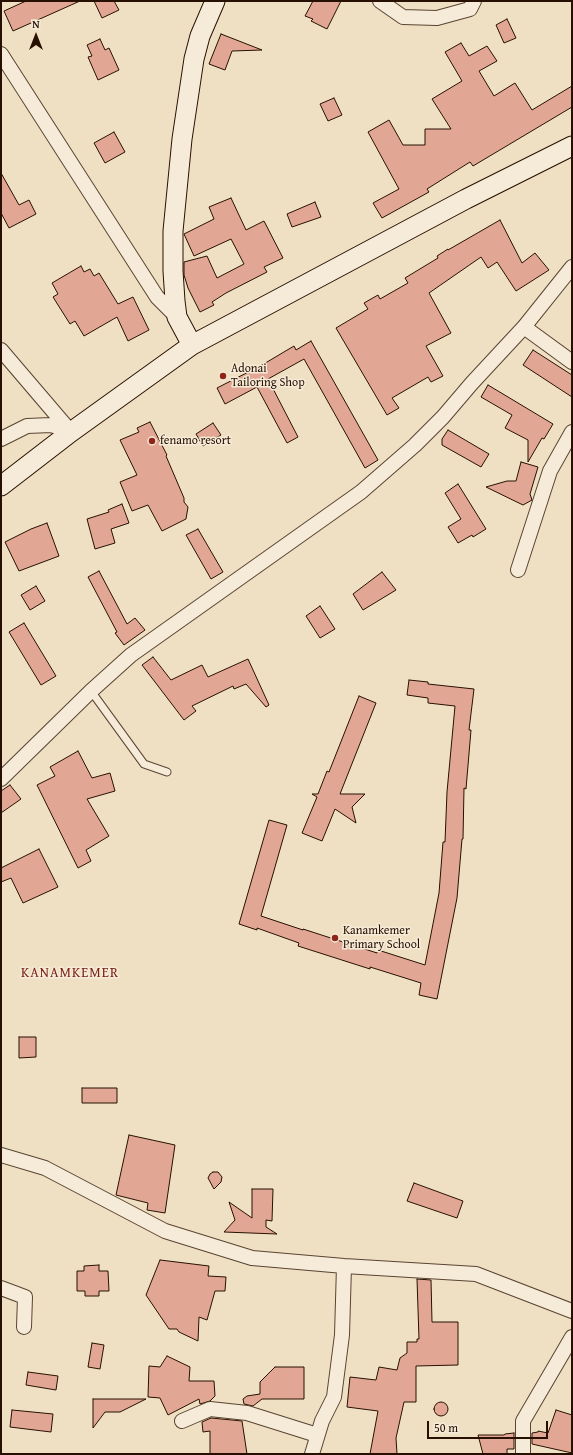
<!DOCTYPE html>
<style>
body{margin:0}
#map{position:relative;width:573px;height:1455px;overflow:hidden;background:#f0e0c3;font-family:"Gentium Book Plus",serif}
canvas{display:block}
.frame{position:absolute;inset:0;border:2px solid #271001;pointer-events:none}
.north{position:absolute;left:16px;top:16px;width:40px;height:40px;-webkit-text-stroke:3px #f5ebd8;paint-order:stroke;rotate:0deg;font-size:11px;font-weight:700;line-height:16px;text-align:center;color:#271001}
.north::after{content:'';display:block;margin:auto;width:14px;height:18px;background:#271001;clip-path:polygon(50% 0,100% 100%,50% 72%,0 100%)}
.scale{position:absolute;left:427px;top:1421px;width:121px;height:18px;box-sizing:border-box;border:2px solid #271001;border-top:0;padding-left:5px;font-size:12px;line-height:14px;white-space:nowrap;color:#271001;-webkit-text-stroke:3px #f5ebd8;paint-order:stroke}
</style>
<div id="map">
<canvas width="573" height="1455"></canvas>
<div class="frame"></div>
<div class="north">N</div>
<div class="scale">50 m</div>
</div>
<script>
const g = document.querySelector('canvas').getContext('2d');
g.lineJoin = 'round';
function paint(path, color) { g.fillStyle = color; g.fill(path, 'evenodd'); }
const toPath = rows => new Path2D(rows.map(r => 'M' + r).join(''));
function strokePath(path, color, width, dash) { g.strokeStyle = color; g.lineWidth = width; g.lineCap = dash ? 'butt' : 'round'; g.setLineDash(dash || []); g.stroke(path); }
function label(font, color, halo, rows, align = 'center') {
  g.font = font + ' "Gentium Book Plus",serif'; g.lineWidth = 3; g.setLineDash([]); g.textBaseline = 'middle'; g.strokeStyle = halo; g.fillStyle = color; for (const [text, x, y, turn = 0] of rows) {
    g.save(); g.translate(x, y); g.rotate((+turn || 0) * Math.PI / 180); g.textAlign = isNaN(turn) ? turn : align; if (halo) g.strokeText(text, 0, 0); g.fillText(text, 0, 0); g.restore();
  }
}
const building = toPath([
 [26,1,80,1,13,31,4,11,26,1],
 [94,1,114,1,119,10,102,18,94,1],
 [313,1,341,1,327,29,311,21,313,19,305,16,313,1],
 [507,19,516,38,504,43,496,25,507,19],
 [221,34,262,50,232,51,225,70,209,64,221,34],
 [100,39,105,50,109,48,119,70,98,80,88,57,92,56,87,45,100,39],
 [461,43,469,56,487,46,497,61,479,71,494,96,515,83,532,110,572,86,572,107,473,166,470,162,427,189,429,192,382,218,373,203,399,189,368,132,389,120,403,145,425,145,425,129,451,129,432,99,462,81,445,52,461,43],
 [334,98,342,115,328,121,320,104,334,98],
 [114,132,125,152,105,163,94,143,114,132],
 [1,173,19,205,29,200,36,214,9,228,1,213,1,173],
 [231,198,246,230,264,221,283,258,264,267,267,272,226,293,212,302,214,305,200,312,188,288,184,275,184,262,207,256,217,278,244,264,231,239,194,256,184,234,214,219,209,207,231,198],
 [315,202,321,217,292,227,287,214,315,202],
 [500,220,522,263,535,253,549,270,516,291,497,262,488,268,481,257,429,293,451,333,426,346,443,376,431,382,428,377,392,398,399,408,387,415,336,328,368,309,364,303,378,295,380,299,408,283,405,278,438,258,437,256,448,249,448,250,500,220],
 [81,266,84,272,90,269,94,276,99,273,118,304,133,297,149,330,128,341,117,317,84,336,75,321,70,324,53,297,58,294,52,283,81,266],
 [311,341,378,460,365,468,304,359,268,379,298,437,287,443,257,387,225,404,217,388,262,365,294,346,296,350,311,341],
 [533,350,572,375,572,397,523,365,533,350],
 [488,385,553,424,544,439,542,438,528,462,528,440,505,428,512,415,481,397,488,385],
 [150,422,167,455,166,456,184,498,184,502,188,507,186,519,162,531,148,505,132,511,120,482,137,475,120,440,139,432,137,428,150,422],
 [213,423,221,435,203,446,196,434,213,423],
 [448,430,489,454,481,467,442,445,442,439,448,430],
 [521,462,538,467,530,494,532,500,523,505,486,487,507,481,516,481,521,462],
 [458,484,486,529,473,537,472,535,458,543,448,527,461,519,445,493,458,484],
 [122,504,129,523,111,529,115,543,95,549,87,519,109,512,108,510,122,504],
 [47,523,59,556,19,571,5,542,31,529,47,523],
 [198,529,223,572,211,579,186,535,198,529],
 [99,571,127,624,135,618,145,630,124,645,115,633,117,632,88,577,99,571],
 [382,572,396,590,363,610,353,594,382,572],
 [36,586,45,601,30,610,21,595,36,586],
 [320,606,335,629,320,638,306,616,320,606],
 [24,623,56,676,41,685,9,632,24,623],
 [153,657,171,680,202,665,208,677,248,659,269,705,266,707,246,684,234,689,233,686,192,706,196,711,184,720,142,665,153,657],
 [409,680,428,682,428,684,474,689,469,730,471,730,466,789,464,788,463,839,462,839,457,898,437,999,419,995,421,983,370,967,370,969,298,946,299,943,257,928,257,930,239,924,269,820,287,825,261,916,303,930,303,929,377,953,378,950,425,965,439,893,443,842,445,842,447,792,455,706,428,703,428,698,407,695,409,680],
 [359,696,376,703,340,794,365,794,352,807,356,823,335,809,322,841,302,833,317,797,312,794,318,794,327,771,329,772,359,696],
 [78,751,92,778,110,773,115,791,87,799,109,836,86,850,91,861,78,868,37,785,55,776,50,767,78,751],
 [10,785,21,799,1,813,1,791,10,785],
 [39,849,58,887,23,903,11,878,1,882,1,868,39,849],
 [19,1037,36,1037,36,1057,19,1058,19,1037],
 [82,1088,117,1088,117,1103,82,1103,82,1088],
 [129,1135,175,1145,165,1213,147,1210,148,1203,116,1195,129,1135],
 [213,1172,218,1172,222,1177,221,1182,214,1189,208,1178,210,1174,213,1172],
 [414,1183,463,1201,457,1218,407,1201,414,1183],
 [252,1189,273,1189,272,1221,266,1220,266,1227,277,1234,224,1232,235,1220,229,1202,252,1218,252,1189],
 [160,1260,209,1266,208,1276,226,1277,225,1291,215,1291,207,1320,199,1317,198,1341,179,1332,177,1329,169,1329,146,1295,160,1260],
 [99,1265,99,1271,108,1271,109,1291,99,1291,99,1296,85,1296,85,1291,77,1291,77,1271,84,1271,84,1266,99,1265],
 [417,1279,431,1280,432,1322,458,1322,458,1365,416,1366,416,1402,404,1402,396,1438,397,1454,370,1454,378,1411,347,1407,350,1377,376,1380,379,1367,397,1370,400,1358,407,1353,407,1342,417,1342,417,1339,419,1339,417,1279],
 [92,1343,104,1345,100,1369,88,1367,92,1343],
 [167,1356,190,1367,189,1381,214,1381,215,1396,210,1401,200,1404,199,1399,168,1415,160,1398,148,1397,149,1366,160,1367,167,1356],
 [275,1367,304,1367,304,1399,262,1399,253,1406,244,1404,243,1399,247,1396,260,1394,260,1382,275,1367],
 [28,1372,58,1376,56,1390,26,1385,28,1372],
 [93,1399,146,1399,120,1412,105,1412,93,1428,93,1399],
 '434 1409a7 7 0 1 1 14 0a7 7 0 1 1-14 0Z',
 [12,1410,53,1414,51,1432,10,1427,12,1410],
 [556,1410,572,1415,572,1453,532,1444,532,1433,538,1432,538,1431,548,1433,556,1410],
 [211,1418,242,1421,247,1454,210,1454,210,1431,203,1432,202,1422,211,1418],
 [514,1433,514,1449,507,1449,507,1454,483,1454,478,1435,504,1435,505,1434,514,1433]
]);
const lane = toPath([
 [91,691,144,764,167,772]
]);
const street = toPath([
 [380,1,403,17,437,18,470,9,474,1],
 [1,54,157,297,177,317],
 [524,327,572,362],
 [1,350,71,432,51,425,27,426,1,439],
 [518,570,550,471,572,432],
 [1,779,91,691,131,655,361,492,415,445,443,417,472,383,524,327,572,267],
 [1,1155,45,1168,165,1231,252,1258,344,1266,476,1274,572,1311],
 [1,1288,25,1297,24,1327],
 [182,1421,210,1409,247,1413,317,1435],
 [312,1454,322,1421,334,1397,342,1335,344,1266],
 [523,1454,523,1421,572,1337]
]);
const secondary = toPath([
 [192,345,177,317,175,301,173,271,173,231,182,139,194,59,200,36,215,1],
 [1,486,71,432,192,345,466,199,572,146]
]);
const markers = [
 [223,376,4,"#8f2418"],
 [152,441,4,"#8f2418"],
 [335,938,4,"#8f2418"]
];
const poiNames = [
 ["Adonai",231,369],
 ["Tailoring Shop",231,383],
 ["fenamo resort",160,441],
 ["Kanamkemer",343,931],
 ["Primary School",343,945]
];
const quarterNames = [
 ["KANAMKEMER",70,973]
];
paint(building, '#e2a794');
strokePath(building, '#271001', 1);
strokePath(lane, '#594432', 9);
strokePath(street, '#594432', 16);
strokePath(secondary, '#271001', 21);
strokePath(lane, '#f5ebd8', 7);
strokePath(street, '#f5ebd8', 14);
strokePath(secondary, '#f5ebd8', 19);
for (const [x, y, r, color] of markers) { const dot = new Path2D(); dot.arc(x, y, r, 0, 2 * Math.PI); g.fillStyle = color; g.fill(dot); strokePath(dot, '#f5ebd8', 1.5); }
label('12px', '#271001', '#f5ebd8', poiNames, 'left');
g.letterSpacing = '1px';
label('14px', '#7a1f14', '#f5ebd8', quarterNames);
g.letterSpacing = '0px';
</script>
